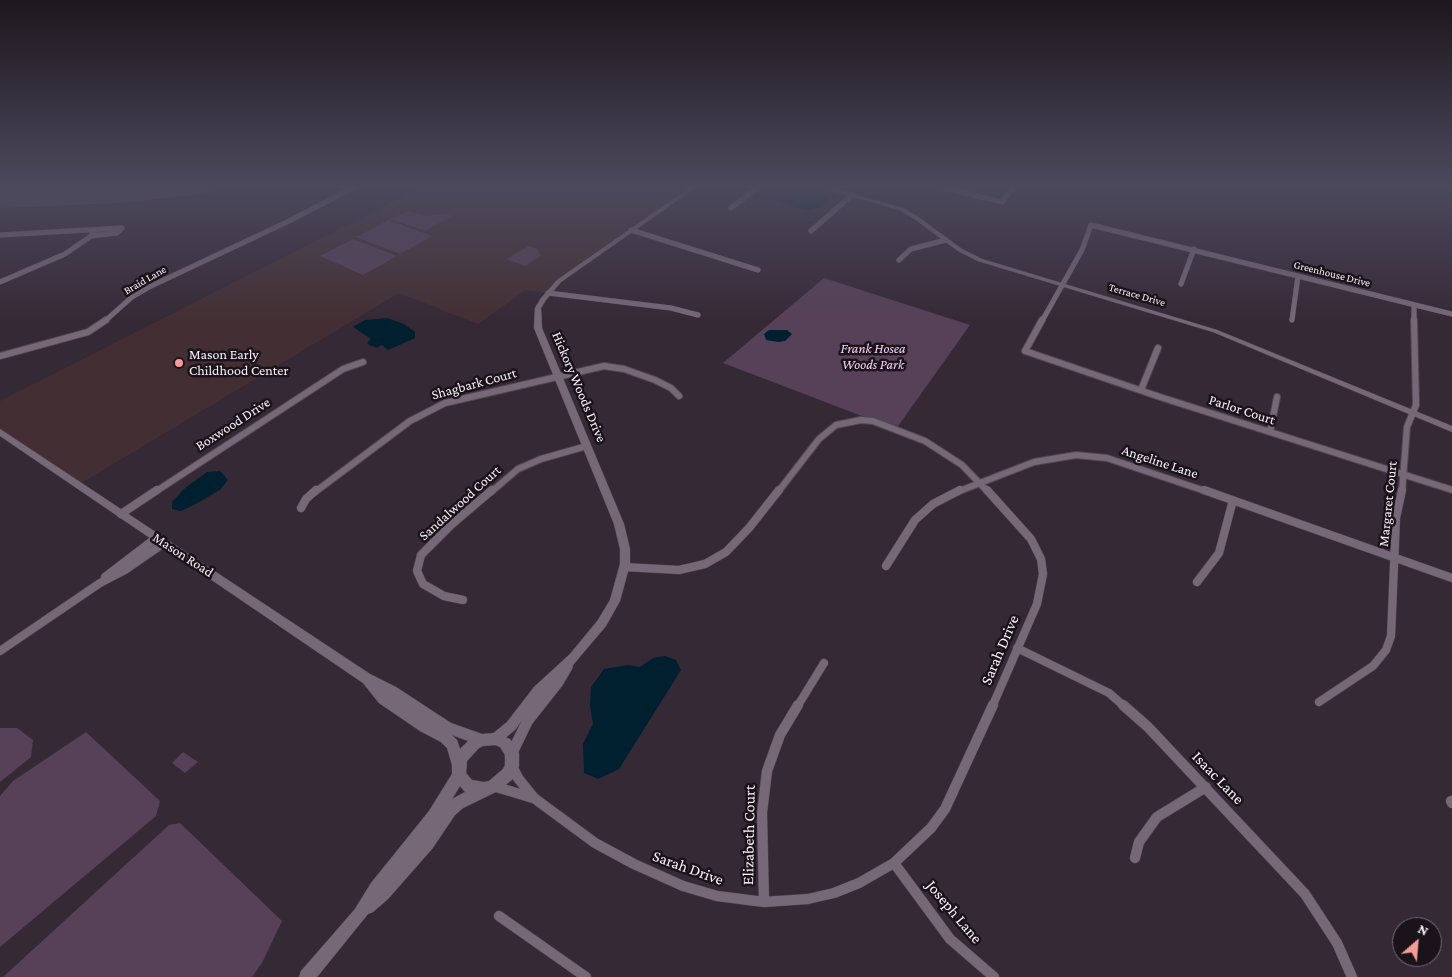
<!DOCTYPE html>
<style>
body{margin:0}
#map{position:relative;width:1452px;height:977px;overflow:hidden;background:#362936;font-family:"Crimson Pro",serif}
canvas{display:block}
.north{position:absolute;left:1392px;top:917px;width:50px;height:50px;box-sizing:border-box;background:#1a141a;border:1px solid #746c74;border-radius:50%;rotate:27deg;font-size:14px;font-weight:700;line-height:20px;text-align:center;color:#faf1fa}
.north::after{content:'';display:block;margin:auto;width:18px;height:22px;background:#f59c96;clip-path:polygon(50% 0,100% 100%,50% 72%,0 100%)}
</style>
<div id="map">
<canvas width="1452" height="977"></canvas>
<div class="north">N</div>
</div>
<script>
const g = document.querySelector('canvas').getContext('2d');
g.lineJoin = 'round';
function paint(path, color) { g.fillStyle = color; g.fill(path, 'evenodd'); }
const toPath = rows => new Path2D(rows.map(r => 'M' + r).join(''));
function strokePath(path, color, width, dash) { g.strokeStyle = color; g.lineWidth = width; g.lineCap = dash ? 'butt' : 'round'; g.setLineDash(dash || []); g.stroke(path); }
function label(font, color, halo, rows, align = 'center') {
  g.font = font + ' "Crimson Pro",serif'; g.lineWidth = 5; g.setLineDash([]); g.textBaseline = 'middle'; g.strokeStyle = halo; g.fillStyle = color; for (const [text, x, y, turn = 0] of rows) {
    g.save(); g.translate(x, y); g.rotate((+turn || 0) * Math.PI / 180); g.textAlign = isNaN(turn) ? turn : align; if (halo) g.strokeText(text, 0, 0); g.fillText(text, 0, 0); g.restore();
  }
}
const education = toPath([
 [424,186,695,186,567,274,548,293,526,290,478,324,399,293,78,485,0,432,0,401]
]);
const green = toPath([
 [0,186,235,186,193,195,121,203,0,208],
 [408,211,425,216,446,214,452,216,425,231,390,219],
 [389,220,432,236,400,254,356,237],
 [353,239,397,256,363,275,320,256],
 [529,246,537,249,541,256,525,266,506,259],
 [824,278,970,325,896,429,723,363],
 [0,728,17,728,33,740,31,757,0,782],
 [86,732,160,801,156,816,0,947,0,796,13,781],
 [183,752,198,762,185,773,172,763],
 [180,823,282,921,262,963,252,977,3,977,169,825]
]);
const water = toPath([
 [780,186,828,195,828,200,821,207,808,210,794,207,770,197,771,192],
 [387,318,404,324,415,332,415,338,388,350,382,345,377,348,369,345,367,343,371,339,353,327,365,320],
 [769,330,787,330,792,334,785,341,778,342,766,340,764,334],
 [220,471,228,480,220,490,192,506,181,511,172,509,172,502,185,488,207,472],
 [665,656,676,660,681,670,619,769,598,779,584,773,583,744,593,724,590,706,591,687,604,669,628,665,640,667,653,658]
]);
const minorFar3 = toPath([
 [936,186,1002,202,1015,186],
 [731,208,760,186],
 [631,230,758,270],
 [811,231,852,195],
 [0,235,122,228,117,233,91,236],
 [899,260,911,249,946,240],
 [0,282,65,254,91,236,93,232],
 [1181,284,1194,249],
 [548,293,671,308,698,315],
 [1414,305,1414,321],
 [1292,320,1298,276],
 [105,321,132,297,149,287,287,222,357,186],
 [1042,321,1082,250,1091,225,1452,314]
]);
const minorFar2 = toPath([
 [1042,320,1025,351,1160,397,1452,490],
 [0,356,88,332,106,320],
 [1141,390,1158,348],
 [1270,432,1277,397],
 [155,492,343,369,363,362],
 [315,492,410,421,445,403,604,366,624,369,655,380,671,388,679,396],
 [491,492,518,469,541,459,587,446],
 [778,492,819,439,836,425,861,420,873,421,925,441,962,465,988,492],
 [957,492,1034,462,1076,455,1107,458,1208,492],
 [1402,492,1407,427,1416,405,1414,320]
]);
const minorFar1 = toPath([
 [987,490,1031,539,1041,559,1043,574,1037,604,992,707],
 [1204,490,1452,578],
 [301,508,306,499,316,490],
 [121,514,157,490],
 [886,566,915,520,933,504,960,490],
 [624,567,679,570,705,564,726,552,749,528,779,490],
 [105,577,156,538],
 [1197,582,1219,553,1233,500],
 [463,600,444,596,423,584,417,571,421,555,451,525,492,490],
 [1017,648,1109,693,1125,707],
 [0,651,100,583,125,570,164,543],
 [1319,702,1373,666,1386,650,1391,636,1396,518,1402,490],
 [797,707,824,663]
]);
const minor = toPath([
 [1123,705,1148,727,1305,894,1337,943,1352,977],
 [512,766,518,778,534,798,595,843,634,864,683,886,717,896,764,902,808,899,834,893,859,883,894,863,931,828,945,809,993,705],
 [493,786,533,798],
 [1451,801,1452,803],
 [1135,858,1139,842,1157,817,1206,787],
 [894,863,950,939,994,977],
 [764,902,762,813,767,771,780,735,798,705],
 [499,916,586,977]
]);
const tertiary = toPath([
 [692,186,698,186,561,282,546,300,541,308,542,328,624,524,630,549,630,564,620,601,606,626,573,665,572,669,562,686,532,724,516,757,512,759,508,757,506,753,522,720,515,730,499,743,495,744,491,743,489,739,491,735,507,722,534,687,570,654,598,620,610,600,620,564,620,549,614,524,534,328,535,308,541,298,557,280,692,186],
 [816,186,824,186,903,208,917,216,962,249,982,259,1217,330,1452,426,1452,432,1213,332,978,261,958,251,913,218,899,210,816,186]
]);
const secondary = toPath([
 [0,429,370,674,396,687,451,723,482,734,495,733,510,739,517,749,519,753,519,766,513,779,498,791,463,808,455,815,432,849,388,899,373,912,368,914,317,977,299,977,301,971,355,909,371,883,429,811,452,774,452,765,447,748,441,742,420,731,379,703,363,683,0,436,0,429],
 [452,735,468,741,460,749,457,740,452,735],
 [495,745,500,747,505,755,505,765,503,769,489,781,484,782,472,780,466,773,467,761,479,748,483,746,495,745],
 [460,786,465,792,452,799,460,786]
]);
const markers = [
 [179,363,5,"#f59c96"]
];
const farStreetnames = [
 ["Greenhouse Drive",1332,274,14],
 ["Braid Lane",145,280,-30],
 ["Terrace Drive",1137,295,16]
];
const parkNames = [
 ["Frank Hosea",873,349],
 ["Woods Park",873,365]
];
const poiNames = [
 ["Mason Early",189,355],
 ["Childhood Center",189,371]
];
const streetNames = [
 ["Shagbark Court",474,384,-15],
 ["Hickory Woods Drive",579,387,67],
 ["Parlor Court",1242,410,18],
 ["Boxwood Drive",233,424,-33],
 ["Angeline Lane",1160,462,18],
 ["Sandalwood Court",460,503,-42],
 ["Margaret Court",1388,504,-84],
 ["Mason Road",183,555,33]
];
const nearStreetnames = [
 ["Sarah Drive",1000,650,-67],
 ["Isaac Lane",1218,778,46],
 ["Elizabeth Court",749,835,-89],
 ["Sarah Drive",688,868,20],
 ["Joseph Lane",954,912,50]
];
paint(education, '#432f33');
paint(green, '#574158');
paint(water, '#001f2f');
strokePath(minorFar3, '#524753', 5.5);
strokePath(minorFar2, '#524753', 8);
strokePath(minorFar1, '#524753', 9);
strokePath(minor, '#524753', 11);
strokePath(tertiary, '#524753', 1);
strokePath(secondary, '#524753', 1);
strokePath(minorFar3, '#776878', 5);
strokePath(minorFar2, '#776878', 6);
strokePath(minorFar1, '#776878', 8);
strokePath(minor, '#776878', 10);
paint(tertiary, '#776878');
paint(secondary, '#776878');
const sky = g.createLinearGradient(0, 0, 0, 322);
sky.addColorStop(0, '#1e171e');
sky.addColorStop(0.58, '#4c495d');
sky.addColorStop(1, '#4c495d00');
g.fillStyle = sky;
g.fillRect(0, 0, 1452, 322);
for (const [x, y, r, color] of markers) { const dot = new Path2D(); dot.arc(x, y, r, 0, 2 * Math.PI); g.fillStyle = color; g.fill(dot); strokePath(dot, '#1a141a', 2); }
label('11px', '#faf1fa', '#1a141a', farStreetnames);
label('italic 14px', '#f9cefb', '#1a141a', parkNames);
label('14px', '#faf1fa', '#1a141a', poiNames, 'left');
label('14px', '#faf1fa', '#1a141a', streetNames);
label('16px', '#faf1fa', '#1a141a', nearStreetnames);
</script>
